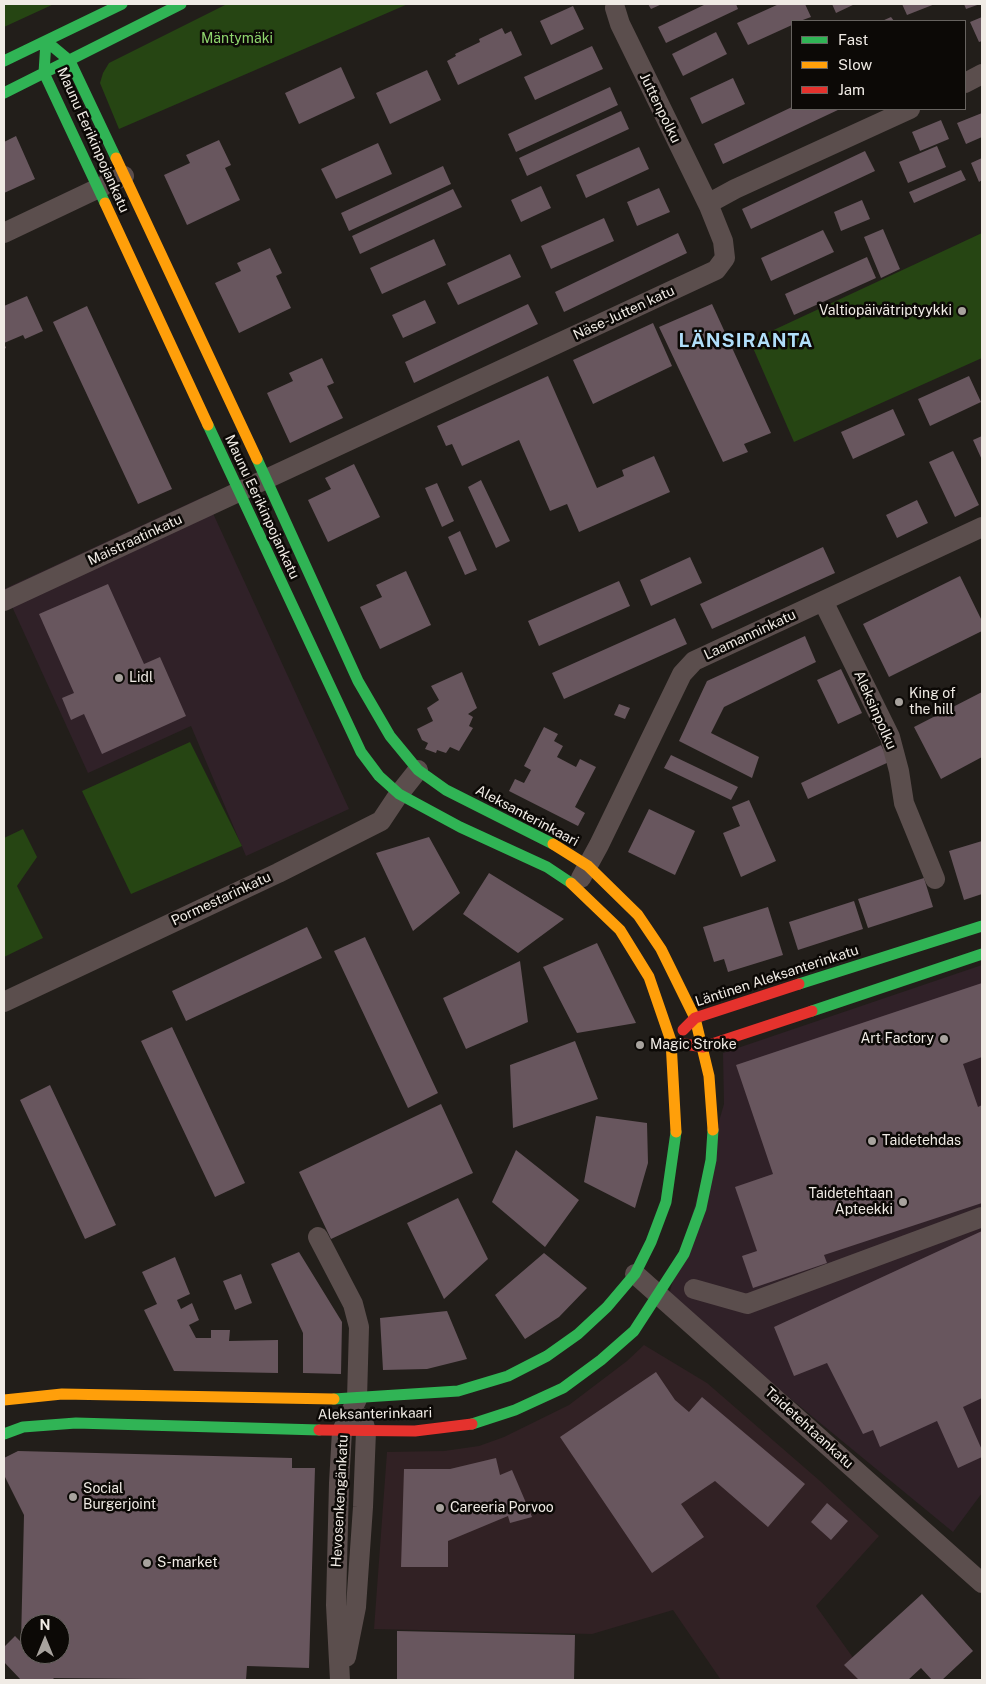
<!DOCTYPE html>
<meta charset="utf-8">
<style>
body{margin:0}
#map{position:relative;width:986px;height:1684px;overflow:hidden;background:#221e1a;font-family:"Public Sans",sans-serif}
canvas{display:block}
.frame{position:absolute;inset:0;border:5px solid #f0ebe5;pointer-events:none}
.legend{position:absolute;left:791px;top:20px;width:175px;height:90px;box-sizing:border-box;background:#0c0906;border:1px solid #67635f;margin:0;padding:6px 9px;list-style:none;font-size:15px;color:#f0ebe5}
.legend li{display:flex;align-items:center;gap:10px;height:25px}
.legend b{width:25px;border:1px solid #67635f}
.north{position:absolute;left:20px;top:1614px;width:50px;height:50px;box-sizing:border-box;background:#0c0906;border:1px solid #67635f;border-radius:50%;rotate:0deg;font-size:14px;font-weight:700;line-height:20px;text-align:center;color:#f0ebe5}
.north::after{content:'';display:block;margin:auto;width:18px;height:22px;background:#a8a39e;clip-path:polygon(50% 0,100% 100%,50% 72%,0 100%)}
</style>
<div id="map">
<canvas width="986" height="1684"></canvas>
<div class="frame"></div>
<ul class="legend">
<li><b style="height:6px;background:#30b455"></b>Fast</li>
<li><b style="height:6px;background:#ff9f0a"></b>Slow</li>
<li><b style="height:6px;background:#e5322d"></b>Jam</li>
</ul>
<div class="north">N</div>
</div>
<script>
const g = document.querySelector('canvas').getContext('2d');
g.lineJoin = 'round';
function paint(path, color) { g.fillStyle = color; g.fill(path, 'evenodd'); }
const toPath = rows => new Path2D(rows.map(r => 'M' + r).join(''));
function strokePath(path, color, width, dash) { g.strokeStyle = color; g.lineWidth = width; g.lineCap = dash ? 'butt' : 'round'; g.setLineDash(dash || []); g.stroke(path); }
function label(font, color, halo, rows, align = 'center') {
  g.font = font + ' "Public Sans",sans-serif'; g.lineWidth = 5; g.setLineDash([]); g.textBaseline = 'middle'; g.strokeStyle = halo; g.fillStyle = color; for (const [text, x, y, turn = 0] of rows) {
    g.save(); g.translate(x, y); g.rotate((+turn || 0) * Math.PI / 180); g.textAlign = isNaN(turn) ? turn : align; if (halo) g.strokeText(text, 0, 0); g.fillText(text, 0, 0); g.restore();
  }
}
const commercial = toPath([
 [205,496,349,809,246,856,191,726,88,773,4,589],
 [982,965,982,1493,953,1532,668,1298,724,1104,723,1053]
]);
const education = toPath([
 [644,1345,707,1383,820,1481,879,1536,816,1606,869,1680,721,1680,673,1610,592,1634,374,1629,387,1452,444,1451,479,1446,504,1437,569,1405,627,1361]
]);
const green = toPath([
 [4,4,54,4,4,27],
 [227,4,408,4,119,129,100,83,103,73,109,63],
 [982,233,982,358,794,442,750,341],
 [190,742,242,846,131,894,82,791],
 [23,829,37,857,17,886,43,938,4,957,4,838]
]);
const building = toPath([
 [648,4,662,4,651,9],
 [706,4,736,4,738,9,666,43,658,27],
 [779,4,805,4,811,17,800,21,792,21,792,25,748,45,737,23],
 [832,4,855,4,836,13],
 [902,4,935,4,907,15],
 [964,4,980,4,966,9],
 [573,6,584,29,551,45,540,21],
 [891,17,894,21,882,21],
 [982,17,982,41,979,42,970,22],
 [502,28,505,34,511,31,522,55,458,85,447,61,456,56,455,54,480,42,479,39],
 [716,32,727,54,683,76,672,54],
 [592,46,603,69,535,100,524,77],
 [341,67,355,98,299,124,285,93],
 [427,70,441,100,390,124,376,93],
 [733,78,745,104,702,124,690,98],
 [610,87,618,105,516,152,508,134],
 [792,107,792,109,840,109,723,164,714,144],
 [621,111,629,129,527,176,519,158],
 [982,113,982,137,966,144,957,123],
 [941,120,949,139,920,151,912,132],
 [16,136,35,179,4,193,4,142],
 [219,140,231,165,225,168,240,200,187,225,164,175,190,163,186,155],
 [378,143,392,174,336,199,321,169],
 [937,146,946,167,908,183,899,162],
 [639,147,649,169,586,198,576,175],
 [865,151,875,171,751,229,742,209],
 [982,158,982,180,979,182,971,163],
 [443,166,451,184,349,231,341,213],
 [961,170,966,180,914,203,909,192],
 [541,186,551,208,521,222,511,200],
 [659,188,670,212,637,226,627,202],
 [453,189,462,207,360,254,352,236],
 [862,200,870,219,841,231,834,212],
 [604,218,614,241,551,269,541,246],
 [883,229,900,269,881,278,864,237],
 [823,230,834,252,771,281,761,258],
 [678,233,687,253,564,312,555,292],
 [434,239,446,265,382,294,370,268],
 [270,248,282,273,276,276,291,308,239,333,215,283,241,271,237,263],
 [510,254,521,277,458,305,447,283],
 [867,257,876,278,794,315,785,294],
 [27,296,43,331,25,339,23,335,4,343,6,348,4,349,4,306],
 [425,300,436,323,403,338,392,315],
 [528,304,538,324,414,383,405,362],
 [712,304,771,433,744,444,748,452,723,462,659,327],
 [87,306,172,489,138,504,53,322],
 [653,323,672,366,593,404,573,360],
 [322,358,334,383,327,386,343,418,290,443,267,393,293,381,289,373],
 [548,376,597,488,624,476,622,470,654,456,670,492,579,532,567,504,550,511,519,440,462,466,452,444,446,446,437,426],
 [969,376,981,402,930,426,918,399],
 [893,409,905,435,853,459,841,432],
 [982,436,982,460,973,440],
 [953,451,979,505,955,517,929,462],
 [354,464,380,517,328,542,308,500,331,489,325,478],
 [481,480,510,541,496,548,468,487],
 [437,483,454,521,442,527,425,488],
 [917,500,928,523,897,538,886,515],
 [460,531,477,570,465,575,448,537],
 [823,547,835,573,712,629,700,604],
 [690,557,702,583,651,606,640,580],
 [406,571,431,625,380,649,360,607,382,597,376,585],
 [960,576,982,621,982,631,889,677,863,624],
 [619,581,630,606,539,646,528,621],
 [108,584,144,664,160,657,186,716,102,754,84,714,71,720,62,698,74,693,39,614],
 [675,618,687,644,564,699,552,673],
 [805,636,816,662,724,707,711,733,759,757,752,778,679,741,707,681],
 [841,669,862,713,838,724,817,680],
 [462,672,477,708,468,714,473,717,469,726,473,728,459,751,450,747,446,753,437,750,436,753,425,749,428,743,422,740,417,729,433,721,427,708,439,700,431,686],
 [982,692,982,757,941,779,914,727],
 [619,704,630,708,625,719,614,715],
 [544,727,558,734,554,741,563,746,557,757,576,767,580,759,596,767,575,807,585,813,578,826,509,791,515,779,524,783,531,770,524,766],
 [881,745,889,762,808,799,801,783],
 [671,755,738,787,731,800,664,768],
 [749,800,776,861,741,877,723,833,740,826,732,807],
 [649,809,695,831,675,875,628,852],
 [429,837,460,893,413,931,376,853],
 [982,841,982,894,964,900,949,851],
 [489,873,564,919,518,953,463,914],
 [924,878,933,907,868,928,858,899],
 [854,901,863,929,798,950,789,922],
 [768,907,783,955,728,972,724,959,714,962,703,927],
 [307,927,322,958,186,1021,172,991],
 [365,937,438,1093,408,1108,334,951],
 [597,943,636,1023,577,1033,543,967],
 [520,961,528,1022,466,1049,443,998],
 [982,983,982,1057,963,1064,978,1107,982,1105,982,1203,824,1255,827,1263,753,1288,742,1256,757,1251,735,1187,773,1174,736,1065],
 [172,1027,245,1183,215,1197,141,1041],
 [575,1041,598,1099,513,1128,510,1065],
 [50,1085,116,1225,85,1239,20,1100],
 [441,1104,473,1173,331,1239,299,1172],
 [596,1116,647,1123,648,1163,635,1208,584,1182],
 [516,1150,579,1200,545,1247,492,1202],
 [458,1198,488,1259,444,1299,407,1223],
 [982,1231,982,1398,963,1407,982,1450,982,1457,958,1468,937,1421,880,1447,873,1430,863,1434,827,1363,794,1376,774,1327],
 [299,1252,342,1322,341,1374,303,1373,303,1333,271,1264],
 [544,1253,587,1288,559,1317,525,1339,495,1295],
 [175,1257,190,1294,177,1300,181,1309,192,1303,199,1320,189,1325,196,1338,211,1338,211,1330,230,1330,229,1341,278,1340,278,1373,174,1371,144,1310,157,1304,142,1272],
 [241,1274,252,1303,235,1310,223,1281],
 [447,1311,467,1359,427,1369,383,1370,380,1318],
 [656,1372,675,1400,689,1412,702,1397,805,1484,768,1527,715,1481,681,1504,704,1537,652,1573,560,1437],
 [18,1451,292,1458,292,1468,315,1468,309,1668,247,1666,246,1680,54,1678,52,1680,21,1680,4,1662,4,1647,15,1636,21,1642,24,1515,4,1475,4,1458],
 [30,1624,60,1624,60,1654,30,1654],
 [496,1458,500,1475,512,1470,532,1517,510,1523,508,1516,448,1541,448,1567,401,1567,404,1469,450,1469],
 [827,1503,848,1521,831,1540,811,1522],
 [922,1594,973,1651,942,1680,932,1680,921,1668,908,1680,859,1680,844,1665],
 [397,1631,575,1635,574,1680,397,1680]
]);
const street = toPath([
 [615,8,620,24,709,206],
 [965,83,982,74],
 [4,233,124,176],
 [4,601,716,270,725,258,723,241,709,206,713,201,735,189,910,109],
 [823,601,890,737,899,771,904,803,935,879],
 [581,878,599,845,682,674,694,661,982,527],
 [4,1002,278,873,381,821,399,794,418,770],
 [318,1237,353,1304,359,1327,357,1399,342,1431,339,1483,336,1605,340,1680],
 [635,1274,982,1583],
 [694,1289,747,1304,982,1217],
 [346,1657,356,1607,363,1507,366,1431,362,1418]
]);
const fast = toPath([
 [46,41,44,73,105,203],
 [46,41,70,61,116,158],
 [4,61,122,4],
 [4,93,181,4],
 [208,425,361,752,379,776,399,794,460,827,547,867,571,883],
 [257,459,358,681,390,736,418,770,446,790,553,844],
 [799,984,982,926],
 [812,1011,982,954],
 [334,1399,458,1391,508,1376,547,1356,578,1334,607,1307,635,1274,651,1242,666,1202,676,1132],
 [472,1424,515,1410,563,1388,601,1360,634,1331,684,1254,701,1208,711,1160,713,1130],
 [4,1434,23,1427,76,1423,319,1430]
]);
const slow = toPath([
 [116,158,257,459],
 [105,203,208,425],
 [553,844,588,866,638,915,661,949,695,1018,709,1076,713,1130],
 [571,883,620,930,649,977,671,1041,676,1132],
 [4,1400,62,1394,334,1399]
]);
const jam = toPath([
 [683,1030,695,1018,799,984],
 [685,1044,703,1047,812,1011],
 [319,1430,415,1431,472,1424]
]);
const markers = [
 [962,311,5,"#a8a39e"],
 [119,678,5,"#a8a39e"],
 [899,702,5,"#a8a39e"],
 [944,1039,5,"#a8a39e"],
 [640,1045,5,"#a8a39e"],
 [872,1141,5,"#a8a39e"],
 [903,1202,5,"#a8a39e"],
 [73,1497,5,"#a8a39e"],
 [440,1508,5,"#a8a39e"],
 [147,1563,5,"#a8a39e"]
];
const parkNames = [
 ["Mäntymäki",237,39]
];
const streetNames = [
 ["Juttenpolku",660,108,64],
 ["Maunu Eerikinpojankatu",93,140,66],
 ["Näse-Jutten katu",624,313,-25],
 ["Maunu Eerikinpojankatu",262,507,65],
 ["Maistraatinkatu",135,540,-25],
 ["Laamanninkatu",750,635,-25],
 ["Aleksinpolku",875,710,66],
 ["Aleksanterinkaari",527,816,28],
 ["Pormestarinkatu",221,899,-25],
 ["Läntinen Aleksanterinkatu",777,976,-18],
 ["Aleksanterinkaari",375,1414,-1],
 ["Taidetehtaankatu",809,1428,42],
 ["Hevosenkengänkatu",340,1501,-87]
];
const poiNames = [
 ["Valtiopäivätriptyykki",952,311,"right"],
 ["Lidl",129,678],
 ["King of",909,694],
 ["the hill",909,710],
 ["Art Factory",934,1039,"right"],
 ["Magic Stroke",650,1045],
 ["Taidetehdas",882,1141],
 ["Taidetehtaan",893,1194,"right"],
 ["Apteekki",893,1210,"right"],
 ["Social",83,1489],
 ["Burgerjoint",83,1505],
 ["Careeria Porvoo",450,1508],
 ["S-market",157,1563]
];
const districtNames = [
 ["LÄNSIRANTA",746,341]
];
paint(commercial, '#302128');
paint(education, '#312124');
paint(green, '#264513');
paint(building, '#68565e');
strokePath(street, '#5b4e4d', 20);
strokePath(fast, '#30b455', 11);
strokePath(slow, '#ff9f0a', 11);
strokePath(jam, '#e5322d', 11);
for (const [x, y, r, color] of markers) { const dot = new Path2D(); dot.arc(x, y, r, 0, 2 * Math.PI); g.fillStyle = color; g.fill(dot); strokePath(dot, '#0c0906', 2); }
label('14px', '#8ed46d', '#0c0906', parkNames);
label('14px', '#f0ebe5', '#0c0906', streetNames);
label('14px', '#f0ebe5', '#0c0906', poiNames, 'left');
g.letterSpacing = '1px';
label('bold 19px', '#b0def9', '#0c0906', districtNames);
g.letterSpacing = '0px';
</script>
